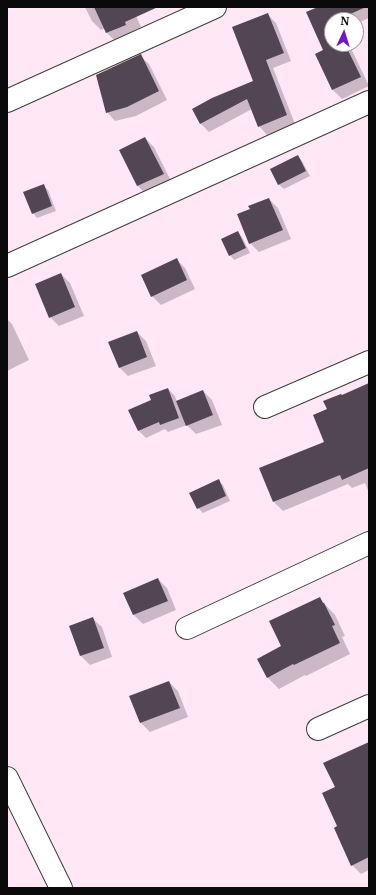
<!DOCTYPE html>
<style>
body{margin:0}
#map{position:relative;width:376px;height:895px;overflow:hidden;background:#ffe7f6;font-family:Merriweather,serif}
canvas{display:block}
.frame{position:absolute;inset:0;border:8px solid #0a0a0a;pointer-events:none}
.north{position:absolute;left:324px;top:12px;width:40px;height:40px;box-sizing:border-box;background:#fff;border:1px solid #9d9d9d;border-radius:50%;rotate:4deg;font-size:11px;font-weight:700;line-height:16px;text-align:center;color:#0a0a0a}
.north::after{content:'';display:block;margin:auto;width:14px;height:18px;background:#7117c5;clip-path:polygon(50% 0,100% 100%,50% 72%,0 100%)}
</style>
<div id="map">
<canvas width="376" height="895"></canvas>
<div class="frame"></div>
<div class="north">N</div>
</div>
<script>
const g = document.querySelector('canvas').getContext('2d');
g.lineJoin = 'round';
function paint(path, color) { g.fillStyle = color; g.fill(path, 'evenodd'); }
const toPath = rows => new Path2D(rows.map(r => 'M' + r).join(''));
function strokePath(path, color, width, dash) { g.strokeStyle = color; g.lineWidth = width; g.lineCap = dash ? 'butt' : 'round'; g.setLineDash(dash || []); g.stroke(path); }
const shadow = toPath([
 [85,7,132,7,141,27,133,31,134,34,116,42,107,33,105,28,101,30,92,21],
 [321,7,369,7,369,18,356,24,356,20,332,20,332,44,349,44,369,86,342,99,333,90,316,55,324,51],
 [268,15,276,23,291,61,273,68,295,124,267,135,259,126,252,109,209,132,201,124,193,109,254,81],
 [140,56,149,64,167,100,136,116,115,121,107,112],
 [145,138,154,147,172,183,147,195,138,186,121,150],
 [298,156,302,161,310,176,284,189,279,185,271,170],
 [43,185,48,190,56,211,37,218,33,213],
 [269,199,278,208,291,239,259,252,250,243,251,210],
 [238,232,242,237,250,253,234,260,230,255],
 [176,259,185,268,195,289,161,305,152,296],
 [61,274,70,283,84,316,59,326,50,317],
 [7,319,12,324,29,360,7,371],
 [137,332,146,341,156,366,128,376,119,367],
 [168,389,175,396,177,402,203,391,212,400,222,425,196,434,187,425,168,432,165,429,146,438,139,431,129,411,152,401],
 [369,390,369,493,365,483,352,488,348,484,283,511,274,502,325,442,328,410,342,396],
 [218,481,223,485,230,501,203,513,198,508],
 [158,579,167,588,176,610,143,624,134,615,124,594],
 [319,598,335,615,345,636,342,637,350,654,306,676,305,675,279,689,268,678,258,660,282,646],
 [92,618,102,627,112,657,90,665,81,656,70,627],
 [169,682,178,691,188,717,150,732,141,723],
 [369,749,369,870,361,874,352,865,339,827,336,788]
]);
const building = toPath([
 [94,7,158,7,125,22,126,25,106,33],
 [318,7,366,7,337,20,332,20,332,44,345,44,361,77,332,90,315,54,323,50,306,12],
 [268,13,284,53,266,60,287,115,258,127,247,99,200,124,192,109,212,98,253,81,232,27],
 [141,54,159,91,127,107,106,113,96,75],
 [145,137,164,174,137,186,119,150],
 [298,155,306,171,278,185,270,169],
 [44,184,52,206,32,214,23,192],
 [269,198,283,230,249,244,237,214,250,209,248,206],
 [238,231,246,248,229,256,221,239],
 [177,258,187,280,151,297,141,275],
 [61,273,75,307,49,318,35,284],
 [137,331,147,357,119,368,108,342],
 [369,383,369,468,342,480,340,475,273,502,259,468,324,442,313,415,327,409,323,401,341,394,342,395],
 [168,388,179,418,160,425,159,422,138,431,128,410,151,400,149,395],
 [203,390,213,415,186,426,176,401],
 [219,479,226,496,197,509,189,493],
 [158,578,168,601,133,615,123,593],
 [320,597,323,603,324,603,335,625,332,626,340,643,294,665,293,664,267,678,257,659,281,646,269,621],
 [93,617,104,648,80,656,69,626],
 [169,681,180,708,140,723,129,696],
 [369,742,369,857,351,866,334,828,337,826,322,793,335,787,323,763]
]);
const minor = toPath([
 [7,101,215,7],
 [7,266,369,102],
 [265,407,369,362],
 [187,628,369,543],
 [318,729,369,706],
 [7,778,61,888]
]);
paint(shadow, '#0003');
paint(building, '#534653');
strokePath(minor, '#3d3d3d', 24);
strokePath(minor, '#fff', 22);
</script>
